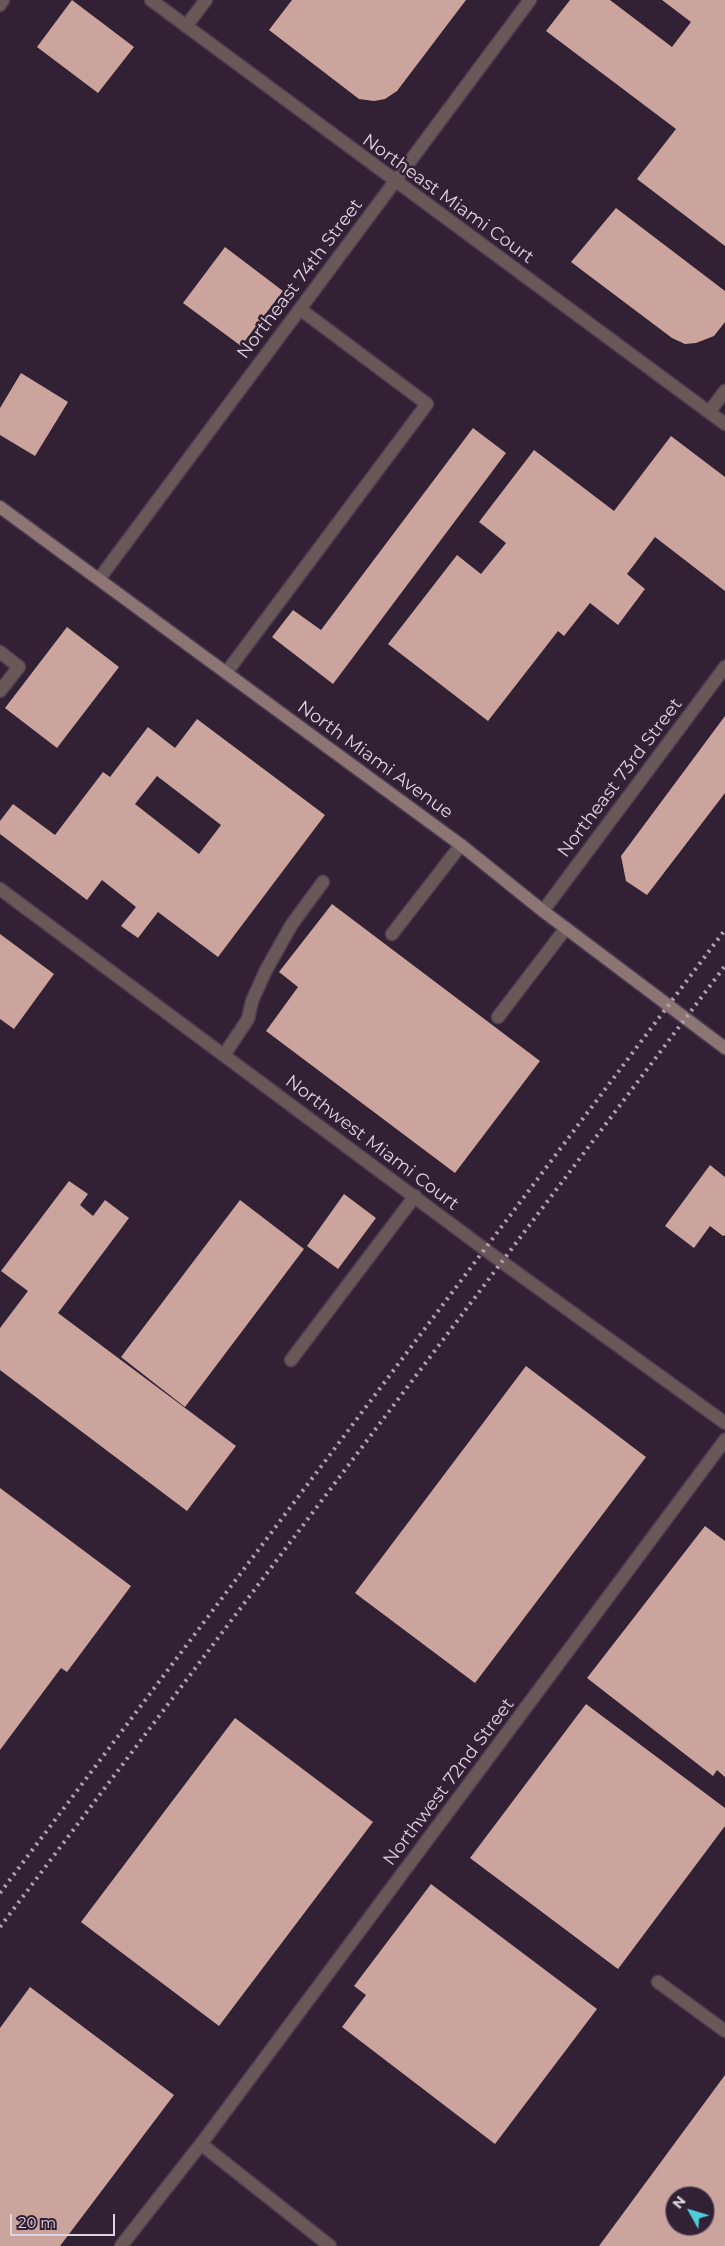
<!DOCTYPE html>
<style>
body{margin:0}
#map{position:relative;width:725px;height:2246px;overflow:hidden;background:#322035;font-family:Montserrat,sans-serif}
canvas{display:block}
.north{position:absolute;left:665px;top:2186px;width:50px;height:50px;box-sizing:border-box;background:#322035;border:1px solid #77687a;border-radius:50%;rotate:309deg;font-size:14px;font-weight:700;line-height:20px;text-align:center;color:#dfd3e1}
.north::after{content:'';display:block;margin:auto;width:18px;height:22px;background:#52cbd8;clip-path:polygon(50% 0,100% 100%,50% 72%,0 100%)}
.scale{position:absolute;left:10px;top:2214px;width:105px;height:22px;box-sizing:border-box;border:2px solid #dfd3e1;border-top:0;padding-left:6px;font-size:15px;line-height:18px;white-space:nowrap;color:#dfd3e1;-webkit-text-stroke:4px #322035;paint-order:stroke}
</style>
<div id="map">
<canvas width="725" height="2246"></canvas>
<div class="north">N</div>
<div class="scale">20 m</div>
</div>
<script>
const g = document.querySelector('canvas').getContext('2d');
g.lineJoin = 'round';
function paint(path, color) { g.fillStyle = color; g.fill(path, 'evenodd'); }
const toPath = rows => new Path2D(rows.map(r => 'M' + r).join(''));
function strokePath(path, color, width, dash) { g.strokeStyle = color; g.lineWidth = width; g.lineCap = dash ? 'butt' : 'round'; g.setLineDash(dash || []); g.stroke(path); }
function label(font, color, halo, rows, align = 'center') {
  g.font = font + ' Montserrat,sans-serif'; g.lineWidth = 5; g.setLineDash([]); g.textBaseline = 'middle'; g.strokeStyle = halo; g.fillStyle = color; for (const [text, x, y, turn = 0] of rows) {
    g.save(); g.translate(x, y); g.rotate((+turn || 0) * Math.PI / 180); g.textAlign = isNaN(turn) ? turn : align; if (halo) g.strokeText(text, 0, 0); g.fillText(text, 0, 0); g.restore();
  }
}
const building = toPath([
 [72,0,134,47,98,93,37,47],
 [292,0,466,0,397,91,385,99,374,101,359,99,269,30],
 [570,0,610,0,672,47,691,22,662,0,725,0,725,246,637,179,676,129,546,31],
 [616,208,725,291,725,322,714,336,696,343,685,344,672,338,571,262],
 [225,247,283,291,241,346,183,303],
 [21,373,68,402,35,456,0,435,0,408],
 [473,428,506,453,333,684,272,637,293,610,321,630],
 [671,436,725,477,725,591,655,537,627,574,645,589,618,625,590,603,564,636,558,631,488,721,388,644,457,555,481,574,506,543,479,522,534,450,614,511],
 [67,627,119,667,57,748,5,708],
 [725,716,725,793,647,895,626,881,621,856],
 [197,719,325,815,218,957,158,912,138,938,121,926,136,907,102,880,87,900,0,834,0,821,13,804,55,835,103,772,110,777,148,727,175,748],
 [157,776,221,825,199,854,135,804],
 [332,904,540,1061,455,1173,266,1031,298,987,279,972],
 [0,934,54,974,14,1029,0,1019],
 [710,1165,725,1177,725,1235,723,1236,710,1226,694,1248,665,1226],
 [69,1181,88,1194,80,1205,93,1216,105,1200,129,1218,58,1313,236,1446,187,1511,0,1370,0,1328,28,1291,1,1271],
 [344,1194,376,1218,338,1269,307,1246],
 [240,1200,304,1249,185,1407,121,1357],
 [526,1366,646,1457,475,1683,355,1593],
 [0,1488,131,1586,67,1672,61,1668,0,1750],
 [705,1526,725,1541,725,1777,717,1770,713,1776,587,1678],
 [586,1704,725,1808,725,1826,618,1969,470,1858],
 [235,1718,373,1822,219,2026,81,1922],
 [431,1884,597,2009,495,2144,342,2027,366,1995,354,1986],
 [30,1987,174,2095,60,2246,0,2246,0,2028],
 [725,2075,725,2246,599,2246],
 [675,2196,705,2196,705,2226,675,2226]
]);
const service = toPath([
 [186,26,206,0],
 [0,652,19,667,0,691],
 [226,673,427,404,300,309],
 [392,934,461,845],
 [498,1017,566,928],
 [224,1055,248,1019,252,1001,266,970,292,924,323,882],
 [291,1360,415,1196],
 [658,1982,725,2031],
 [121,2246,201,2144]
]);
const minor = toPath([
 [151,0,725,424],
 [709,412,725,391],
 [99,579,530,0],
 [0,889,502,1262,725,1423],
 [543,911,725,667],
 [330,2246,201,2144,725,1440]
]);
const tertiary = toPath([
 [0,5,3,0]
]);
const secondary = toPath([
 [0,507,461,845,543,911,725,1048]
]);
const rail = toPath([
 [0,1893,725,930],
 [0,1927,725,966]
]);
const streetNames = [
 ["Northeast Miami Court",448,199,36],
 ["Northeast 74th Street",300,279,-53],
 ["North Miami Avenue",375,760,36],
 ["Northeast 73rd Street",620,778,-53],
 ["Northwest Miami Court",372,1143,37],
 ["Northwest 72nd Street",449,1782,-53]
];
paint(building, '#cba59d');
strokePath(service, '#4e3d51', 15);
strokePath(minor, '#4e3d51', 15);
strokePath(tertiary, '#4e3d51', 15);
strokePath(secondary, '#4e3d51', 15);
strokePath(service, '#685958', 12);
strokePath(minor, '#685958', 12);
strokePath(tertiary, '#685958', 12);
strokePath(secondary, '#8d7573', 12);
strokePath(rail, '#afa1b1', 4, [2.5, 5]);
label('18px', '#dfd3e1', '#322035', streetNames);
</script>
